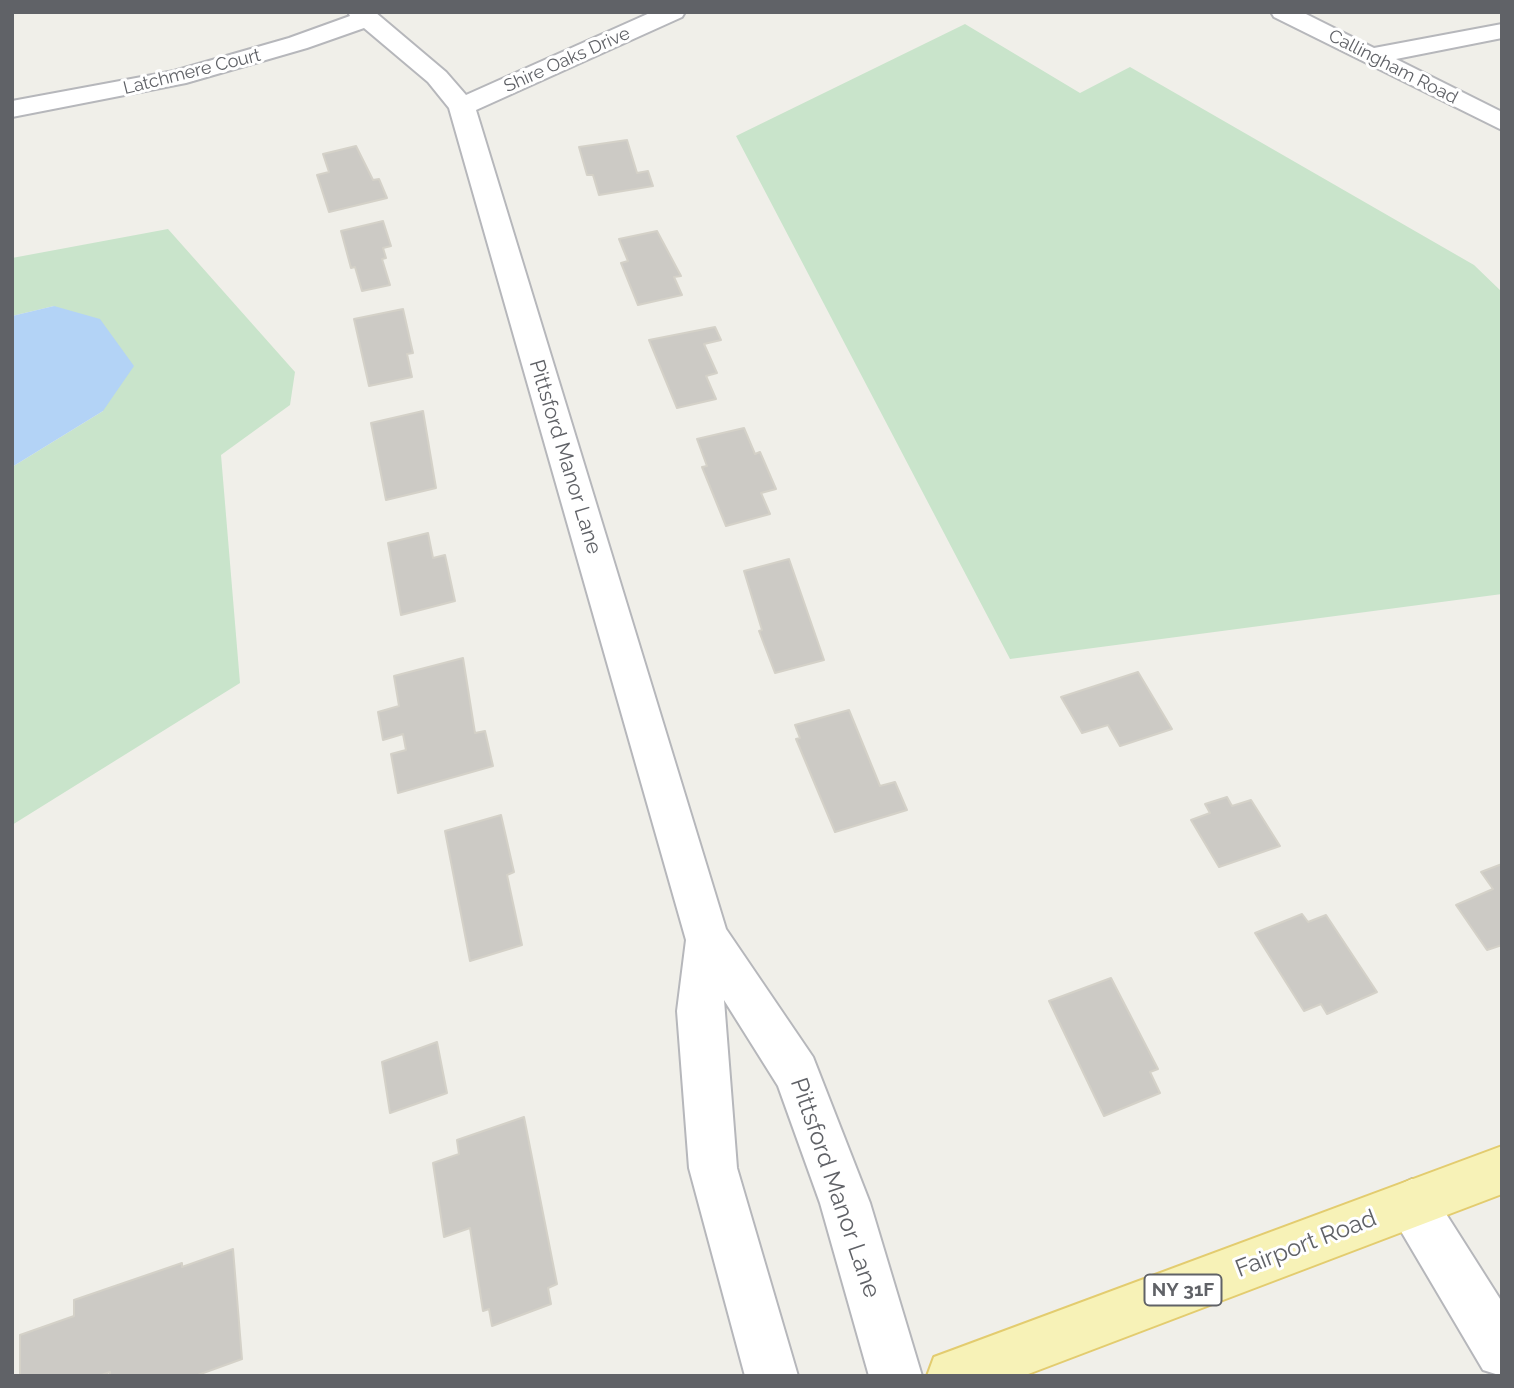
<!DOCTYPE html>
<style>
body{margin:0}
#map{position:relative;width:1514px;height:1388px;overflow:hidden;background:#f0efe9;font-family:Raleway,sans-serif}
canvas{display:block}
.frame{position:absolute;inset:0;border:14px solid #606267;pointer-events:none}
</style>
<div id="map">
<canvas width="1514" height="1388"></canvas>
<div class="frame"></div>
</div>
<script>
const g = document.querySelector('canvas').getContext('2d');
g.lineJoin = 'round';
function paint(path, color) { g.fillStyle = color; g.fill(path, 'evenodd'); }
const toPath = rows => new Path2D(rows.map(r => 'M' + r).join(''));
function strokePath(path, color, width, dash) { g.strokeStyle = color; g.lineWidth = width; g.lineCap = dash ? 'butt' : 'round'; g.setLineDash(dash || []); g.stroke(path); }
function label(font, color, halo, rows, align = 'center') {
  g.font = font + ' Raleway,sans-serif'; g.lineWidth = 6; g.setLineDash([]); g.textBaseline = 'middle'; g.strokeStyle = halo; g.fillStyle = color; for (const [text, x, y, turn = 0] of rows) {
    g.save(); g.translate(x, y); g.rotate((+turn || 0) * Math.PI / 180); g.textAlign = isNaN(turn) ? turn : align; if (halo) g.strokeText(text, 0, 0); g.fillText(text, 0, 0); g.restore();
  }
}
const green = toPath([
 [965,24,1080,93,1130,67,1474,265,1502,292,1502,594,1010,659,736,136],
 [168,229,295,372,290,405,221,455,240,683,12,825,12,467,103,411,54,306,12,316,12,258]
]);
const water = toPath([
 [54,306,100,319,134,366,103,411,12,467,12,316]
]);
const building = toPath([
 [627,140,637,173,648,171,653,186,599,195,593,175,587,175,579,147,627,140],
 [356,146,373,180,379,179,387,198,329,212,317,175,329,172,323,154,356,146],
 [383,221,391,246,383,248,386,258,382,259,390,285,362,291,355,267,351,268,341,231,383,221],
 [657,231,681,276,674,277,682,295,638,305,621,263,628,261,619,239,657,231],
 [403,309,413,353,407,354,412,377,369,386,354,319,403,309],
 [715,327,721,340,704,344,717,373,706,376,716,399,677,408,649,340,715,327],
 [423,411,436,488,386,500,371,423,423,411],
 [744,428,755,454,760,452,776,489,761,493,770,514,726,526,702,467,707,466,697,439,744,428],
 [428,533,433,558,445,555,455,601,401,615,388,543,428,533],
 [789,559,824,660,775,673,759,631,762,630,744,571,789,559],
 [463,658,475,733,485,731,493,766,398,793,391,754,406,750,403,734,383,740,378,712,399,706,394,676,463,658],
 [1138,672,1172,729,1120,746,1108,725,1082,733,1061,697,1138,672],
 [849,710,880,786,895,782,907,810,835,832,796,739,800,738,795,725,849,710],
 [1227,797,1232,806,1251,800,1280,846,1219,867,1191,820,1210,813,1205,804,1227,797],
 [501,815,514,872,507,875,522,945,470,961,445,831,501,815],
 [1502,864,1502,945,1487,950,1456,905,1493,889,1481,872,1502,864],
 [1302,914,1308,922,1326,915,1377,992,1327,1014,1321,1004,1304,1011,1255,933,1302,914],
 [1111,978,1158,1069,1150,1072,1160,1093,1104,1116,1049,1001,1111,978],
 [437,1042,447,1093,390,1113,382,1062,437,1042],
 [524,1117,557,1284,548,1288,551,1304,492,1326,489,1309,483,1311,470,1228,444,1237,433,1163,459,1154,457,1140,524,1117],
 [233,1249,242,1359,195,1376,110,1376,110,1372,99,1376,20,1376,20,1335,74,1316,74,1300,182,1263,182,1267,233,1249]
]);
const minor = toPath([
 [348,12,375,12,446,72,466,95,652,12,685,12,682,17,476,110,726,929,813,1057,870,1203,922,1376,869,1376,820,1203,778,1086,724,1000,737,1168,798,1376,745,1376,689,1168,677,1011,686,940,449,108,428,82,364,28,307,48,186,83,12,117,12,101,174,71,289,38,350,16,348,12],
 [1271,12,1302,12,1374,48,1502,24,1502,38,1396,59,1502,112,1502,130,1274,17,1271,12],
 [1412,1179,1429,1187,1502,1302,1502,1376,1483,1370,1395,1221,1387,1204,1395,1187,1412,1179]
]);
const major = toPath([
 [1502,1146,1502,1194,1023,1376,927,1376,934,1357,953,1350,1502,1146]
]);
const farStreetnames = [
 ["Shire Oaks Drive",567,60,-24],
 ["Callingham Road",1393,67,27],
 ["Latchmere Court",192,72,-14]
];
const shields = [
 [1183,1290,77]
];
const shieldNames = [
 ["NY 31F",1183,1290]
];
const streetNames = [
 ["Pittsford Manor Lane",565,457,73]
];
const nearStreetnames = [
 ["Pittsford Manor Lane",835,1188,71],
 ["Fairport Road",1306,1244,-21]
];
paint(green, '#c9e4cb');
paint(water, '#b3d3f6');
paint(building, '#cccac5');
strokePath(building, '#d4d1c8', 2);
strokePath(minor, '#b6b7bb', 4);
strokePath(major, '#e3cc6f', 4);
paint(minor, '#fff');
paint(major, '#f7f2b7');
label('18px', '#606267', '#fff', farStreetnames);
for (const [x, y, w] of shields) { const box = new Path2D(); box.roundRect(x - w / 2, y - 15.5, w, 31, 5); g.fillStyle = '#fff'; g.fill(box); strokePath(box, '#606267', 2); }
label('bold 19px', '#606267', null, shieldNames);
label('21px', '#606267', '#fff', streetNames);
label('24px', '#606267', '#fff', nearStreetnames);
</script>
